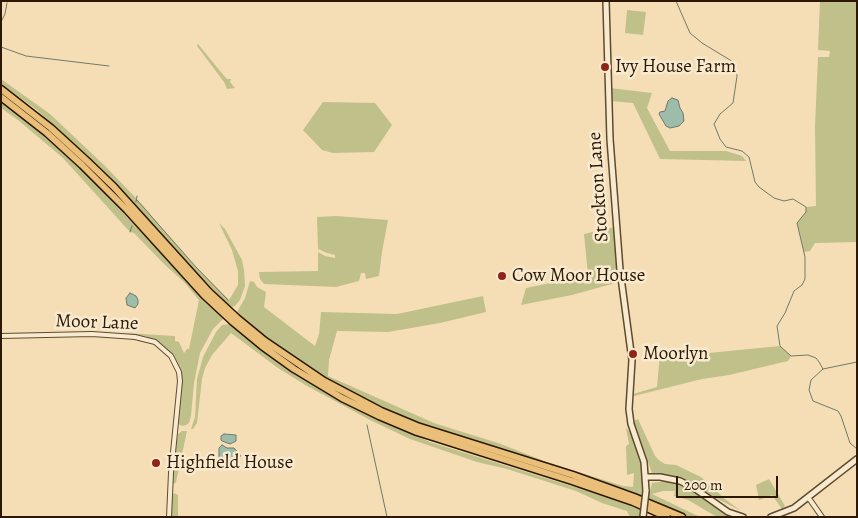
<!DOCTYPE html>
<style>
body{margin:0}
#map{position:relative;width:858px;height:518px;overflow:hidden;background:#f5deb5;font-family:Alegreya,serif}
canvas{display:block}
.frame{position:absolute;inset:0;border:2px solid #2d1805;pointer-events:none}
.scale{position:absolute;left:676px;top:476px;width:102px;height:22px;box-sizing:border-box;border:2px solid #2d1805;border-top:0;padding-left:6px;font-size:15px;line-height:18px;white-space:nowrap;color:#2d1805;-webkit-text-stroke:4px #f8eacf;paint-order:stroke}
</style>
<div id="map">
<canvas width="858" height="518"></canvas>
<div class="frame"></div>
<div class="scale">200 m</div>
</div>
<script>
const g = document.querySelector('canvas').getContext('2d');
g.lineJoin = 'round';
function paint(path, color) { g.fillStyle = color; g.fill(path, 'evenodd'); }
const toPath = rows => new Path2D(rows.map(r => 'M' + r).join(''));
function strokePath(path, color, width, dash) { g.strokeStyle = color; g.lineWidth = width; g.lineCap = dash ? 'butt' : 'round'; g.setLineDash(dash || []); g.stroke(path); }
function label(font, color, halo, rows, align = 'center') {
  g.font = font + ' Alegreya,serif'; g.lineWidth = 5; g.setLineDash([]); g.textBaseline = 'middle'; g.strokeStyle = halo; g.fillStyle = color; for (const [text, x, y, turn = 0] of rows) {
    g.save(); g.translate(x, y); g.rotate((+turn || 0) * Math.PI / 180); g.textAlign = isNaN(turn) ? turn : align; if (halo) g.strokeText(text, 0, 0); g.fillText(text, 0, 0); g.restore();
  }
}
const green = toPath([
 [820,1,857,1,857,242,815,243,810,251,804,252,797,223,806,212,806,207,816,206,815,126,818,57,829,57,830,51,818,50],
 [627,10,646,12,643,35,625,33],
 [198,44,220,71,227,79,231,79,230,82,235,88,227,89,224,82,197,46],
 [1,79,50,114,104,165,135,197,195,266,229,300,238,285,238,271,232,250,219,223,225,229,242,260,244,270,245,286,240,300,235,306,230,308,130,200,37,110,1,84],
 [610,88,652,93,647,108,670,151,726,151,742,156,746,161,660,159,633,103,610,101],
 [1,100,49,137,82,169,98,187,224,318,213,329,200,353,194,383,191,416,189,423,186,425,182,426,178,424,182,381,175,358,168,350,154,340,145,336,124,333,175,336,175,341,179,342,184,353,187,349,189,349,199,300,184,282,164,264,134,233,130,232,63,158,18,120,1,108],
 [323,102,375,103,392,125,374,152,333,153,322,150,303,130],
 [336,216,388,220,382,252,379,276,366,279,365,273,361,273,359,281,336,287,264,284,260,279,259,272,318,271,318,252,325,256,335,258,335,255,327,253,318,249,317,217],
 [615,227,619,282,572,295,521,305,526,288,588,275,584,234],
 [250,281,254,282,257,287,266,292,264,307,315,346,319,334,321,312,397,314,483,296,486,312,440,323,388,332,337,331,329,360,328,376,434,423,501,444,549,463,623,486,633,487,634,473,627,475,626,446,629,444,626,428,631,433,638,452,643,473,643,499,413,422,320,376,260,334,237,312,245,298],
 [229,324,288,370,334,398,364,412,430,442,597,494,641,510,640,517,630,517,627,511,602,503,576,491,507,469,477,462,410,439,370,420,307,386,278,368,231,333,212,355,205,368,202,379,197,423,193,429,191,429,195,417,197,379,203,357,216,332,222,325],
 [780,346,791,356,788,361,729,375,702,379,634,396,633,394,657,387,660,355,688,355],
 [638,419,655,456,660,461,665,464,676,465,701,477,725,499,741,511,714,497,696,485,685,480,652,473,634,421],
 [182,431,187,431,176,482,174,484,172,482,173,461,178,434],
 [769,479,785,506,782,509,772,495,759,500,756,485],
 [667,481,681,484,731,516,735,517,717,517,688,500,674,496,675,491,663,491,652,494,700,517,687,517,648,499,652,483],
 [174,493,178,495,178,517,172,517,172,497]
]);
const water = toPath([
 [672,98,678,100,680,108,683,113,684,121,679,126,670,128,666,126,659,114,660,112,665,111,668,101,672,98],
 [130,293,136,296,138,300,138,304,135,308,127,305,126,298,130,293],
 [224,434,236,435,236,441,230,444,222,441,221,440,221,436,224,434],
 [222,445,227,448,234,448,241,456,223,463,219,459,219,448,222,445]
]);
const stream = toPath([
 [676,1,690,33,702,43,735,63,737,76,733,103,720,114,714,124,720,139,726,147,742,151,749,157,755,182,759,187,774,198,784,201,793,199,806,207,806,212,797,223,805,257,805,279,802,285,794,291,785,313,777,326,780,346,791,356,808,355,816,358,819,362,823,369,811,380,809,390,813,401,838,411,841,416,850,443,857,449],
 [1,22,5,14,7,3],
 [1,47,26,56,109,66],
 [137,200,195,266,228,300],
 [136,202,137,196],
 [130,232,132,226],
 [823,369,857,362],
 [367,425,387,517]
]);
const minor = toPath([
 [1,336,92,334,135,337,155,342,171,356,179,372,180,381,171,473,169,517],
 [808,497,822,517]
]);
const tertiary = toPath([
 [606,1,610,139,620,270,632,360,629,409,631,424,644,462,646,491],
 [646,477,660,477,680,481,694,488,728,512,743,517],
 [771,517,794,508,857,459]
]);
const trunk = toPath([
 [1,89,51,128,87,161,114,187,209,292,237,318,265,341,324,381,381,411,417,426,573,475,634,497,682,517],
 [1,97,47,133,82,165,127,210,204,295,233,322,262,346,294,369,342,398,379,416,417,432,572,481,633,502,667,517]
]);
const tertiaryBridge = toPath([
 [643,517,646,491]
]);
const markers = [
 [605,67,5,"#8f2418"],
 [502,276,5,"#8f2418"],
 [633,354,5,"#8f2418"],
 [156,463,5,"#8f2418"]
];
const poiNames = [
 ["Ivy House Farm",615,67],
 ["Cow Moor House",512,276],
 ["Moorlyn",643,354],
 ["Highfield House",166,463]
];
const streetNames = [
 ["Stockton Lane",599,187,-94],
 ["Moor Lane",97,323,2]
];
paint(green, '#c0c08a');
paint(water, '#9dbcaa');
strokePath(water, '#707a68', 1);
strokePath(stream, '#707a68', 1);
strokePath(minor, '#5f4a31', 6);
strokePath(tertiary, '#5f4a31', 8);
strokePath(trunk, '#2d1805', 9);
strokePath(minor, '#f8eacf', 4);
strokePath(tertiary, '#f8eacf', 5);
strokePath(trunk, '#eabf7a', 6);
strokePath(tertiaryBridge, '#5f4a31', 8, []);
strokePath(tertiaryBridge, '#f8eacf', 5);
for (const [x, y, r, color] of markers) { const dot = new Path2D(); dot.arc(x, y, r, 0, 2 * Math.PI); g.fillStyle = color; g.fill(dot); strokePath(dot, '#f8eacf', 2); }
label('19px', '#2d1805', '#f8eacf', poiNames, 'left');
label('19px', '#2d1805', '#f8eacf', streetNames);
</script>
